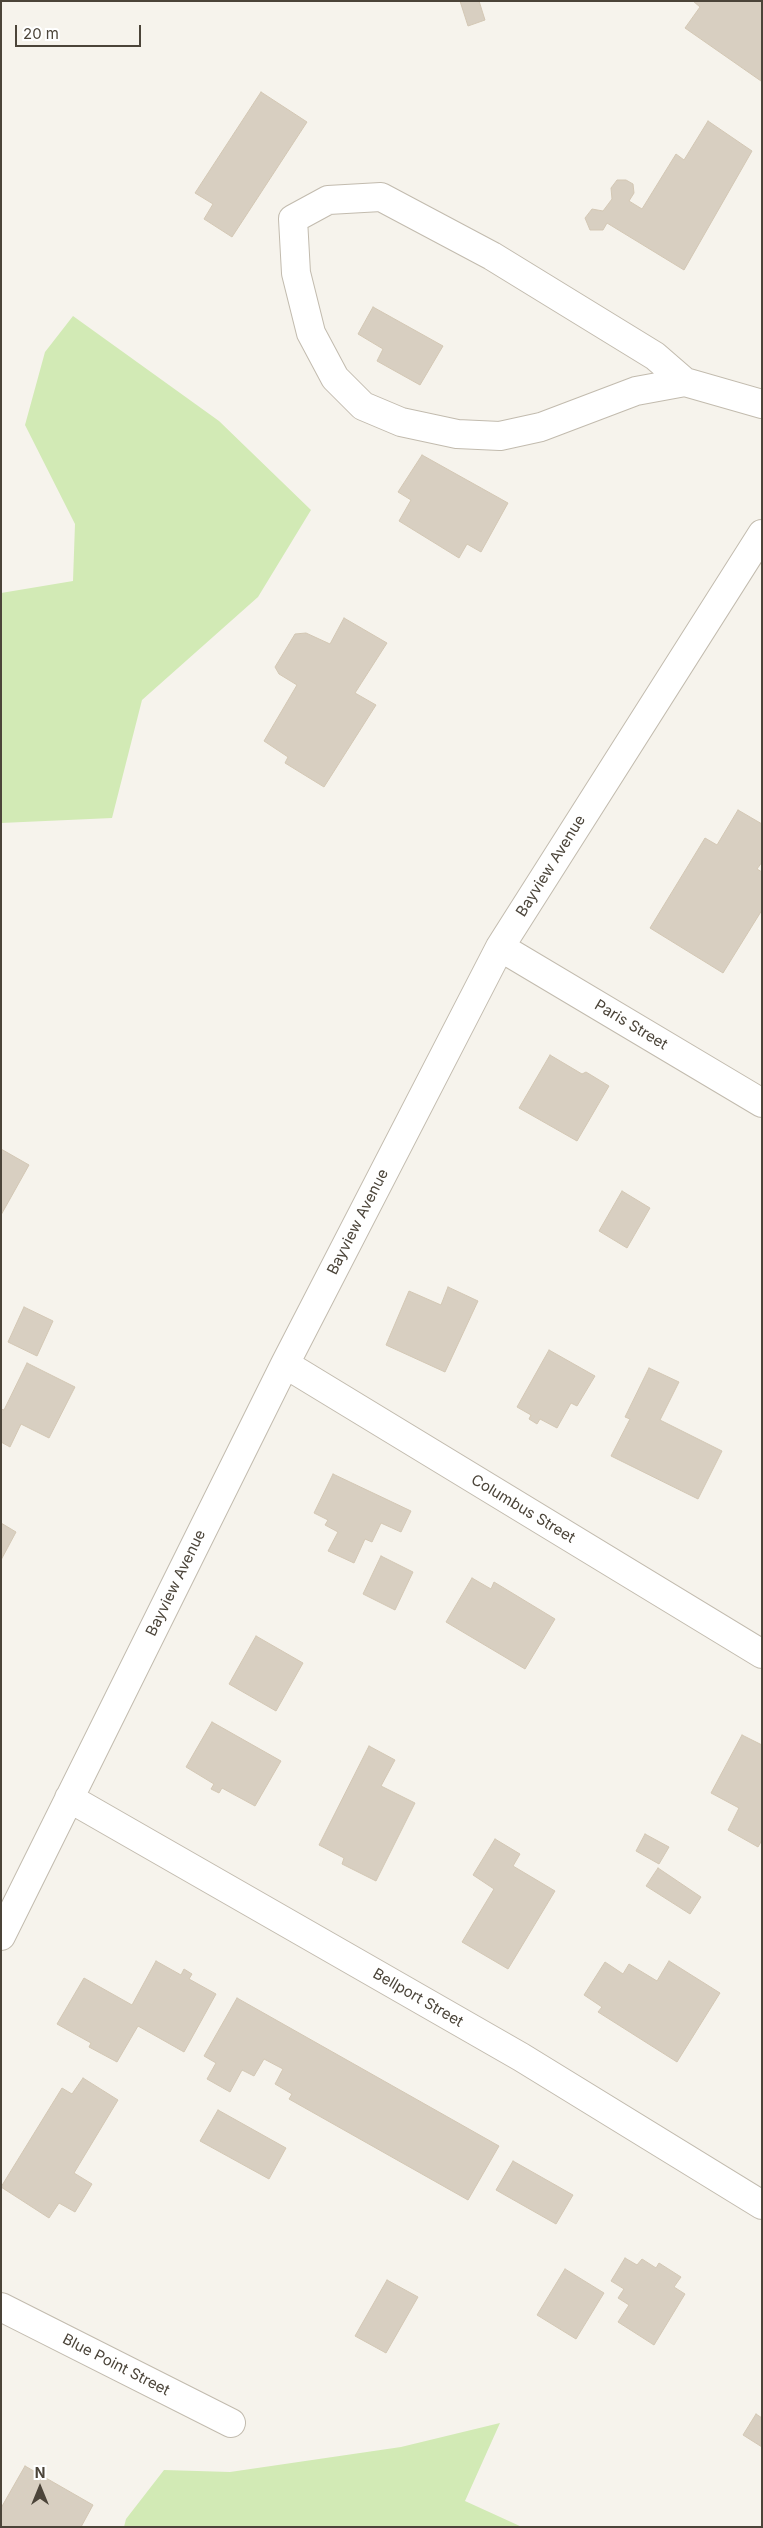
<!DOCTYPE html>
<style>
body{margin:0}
#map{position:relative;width:763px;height:2528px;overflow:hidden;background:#f6f3ec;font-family:Inter,sans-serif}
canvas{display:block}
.frame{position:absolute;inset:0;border:2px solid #4b4439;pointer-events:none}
.north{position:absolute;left:15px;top:2463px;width:50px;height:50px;-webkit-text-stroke:4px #fff;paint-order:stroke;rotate:0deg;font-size:14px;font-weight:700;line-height:20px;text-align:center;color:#4b4439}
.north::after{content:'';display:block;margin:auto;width:18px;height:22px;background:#4b4439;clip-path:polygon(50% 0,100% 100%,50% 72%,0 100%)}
.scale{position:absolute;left:15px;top:25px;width:126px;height:22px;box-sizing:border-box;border:2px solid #4b4439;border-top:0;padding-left:6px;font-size:15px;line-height:18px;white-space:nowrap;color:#4b4439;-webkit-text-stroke:4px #fff;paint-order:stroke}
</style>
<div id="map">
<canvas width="763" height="2528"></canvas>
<div class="frame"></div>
<div class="north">N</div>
<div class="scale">20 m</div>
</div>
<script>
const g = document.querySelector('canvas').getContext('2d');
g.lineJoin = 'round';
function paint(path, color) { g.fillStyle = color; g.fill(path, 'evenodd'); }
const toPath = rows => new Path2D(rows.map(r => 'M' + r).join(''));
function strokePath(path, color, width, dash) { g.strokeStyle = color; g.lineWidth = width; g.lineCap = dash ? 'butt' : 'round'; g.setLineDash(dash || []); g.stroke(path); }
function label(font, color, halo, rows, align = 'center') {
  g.font = font + ' Inter,sans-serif'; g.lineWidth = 4; g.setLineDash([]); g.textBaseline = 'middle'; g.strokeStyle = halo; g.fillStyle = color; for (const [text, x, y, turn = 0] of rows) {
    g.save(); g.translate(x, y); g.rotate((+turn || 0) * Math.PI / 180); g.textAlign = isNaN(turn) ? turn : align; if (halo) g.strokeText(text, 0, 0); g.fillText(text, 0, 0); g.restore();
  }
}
const green = toPath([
 [73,316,219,421,311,510,258,597,142,700,112,818,1,823,1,593,73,581,75,524,25,425,45,352],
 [500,2423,465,2501,522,2527,124,2527,126,2519,164,2470,230,2472,401,2447]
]);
const building = toPath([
 [460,1,479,1,485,20,468,26,460,1],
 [693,1,762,1,761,81,685,28,700,7,693,1],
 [261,92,307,122,232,237,204,219,213,204,195,193,261,92],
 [708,121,752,151,684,270,607,223,603,230,590,230,585,218,592,209,603,211,612,199,611,188,617,180,626,180,633,184,634,193,629,201,642,209,676,154,684,160,708,121],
 [373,307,443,346,420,385,377,361,383,349,358,334,373,307],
 [422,455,508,503,481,552,467,544,459,558,399,521,411,500,398,492,422,455],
 [344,618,387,643,355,693,376,705,324,787,285,763,288,757,264,741,297,685,279,674,275,667,295,634,306,633,330,644,344,618],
 [738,810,762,824,762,862,757,869,762,872,762,910,723,973,650,928,705,838,717,845,738,810],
 [550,1055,582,1074,586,1072,609,1086,577,1141,519,1108,550,1055],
 [1,1149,29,1165,1,1215,1,1149],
 [622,1191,650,1208,627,1248,599,1231,622,1191],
 [448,1287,478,1301,445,1372,386,1345,409,1291,441,1305,448,1287],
 [24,1307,53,1321,37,1356,8,1342,24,1307],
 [549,1350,595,1376,577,1406,571,1403,557,1428,540,1419,537,1424,529,1419,531,1415,517,1407,549,1350],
 [27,1363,75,1387,49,1438,21,1424,10,1447,1,1442,1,1409,4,1410,27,1363],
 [649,1368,679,1382,660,1420,722,1451,698,1499,611,1456,630,1419,625,1417,649,1368],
 [333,1474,411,1511,401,1532,381,1523,372,1542,365,1539,354,1563,328,1551,338,1532,325,1525,328,1520,314,1513,333,1474],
 [1,1523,16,1532,1,1560,1,1523],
 [381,1556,413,1572,395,1610,363,1594,381,1556],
 [472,1578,491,1589,494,1582,555,1619,525,1669,446,1622,472,1578],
 [256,1636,303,1663,276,1711,229,1684,256,1636],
 [212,1722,281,1761,255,1806,222,1788,219,1793,211,1789,214,1784,186,1767,212,1722],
 [742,1735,762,1745,762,1840,758,1847,728,1830,739,1808,711,1793,742,1735],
 [369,1746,395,1760,381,1786,415,1803,376,1881,342,1864,344,1858,319,1845,369,1746],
 [645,1834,669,1847,659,1864,636,1851,645,1834],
 [495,1839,520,1854,513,1866,555,1891,508,1969,462,1942,494,1889,473,1875,495,1839],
 [658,1868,701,1897,690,1914,646,1886,658,1868],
 [156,1961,181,1975,184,1969,192,1974,189,1979,216,1994,184,2052,138,2026,117,2062,89,2047,91,2043,57,2024,84,1978,132,2005,156,1961],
 [669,1961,720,1993,677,2062,598,2012,602,2007,584,1995,605,1962,623,1974,629,1964,657,1981,669,1961],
 [237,1998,499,2146,468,2200,289,2099,292,2094,275,2084,283,2069,264,2059,254,2076,242,2070,230,2092,207,2079,216,2063,204,2056,237,1998],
 [83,2078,118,2100,74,2173,92,2184,75,2212,59,2203,49,2218,1,2187,62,2088,72,2094,83,2078],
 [218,2110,286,2148,269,2179,200,2141,218,2110],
 [513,2161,573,2195,556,2224,496,2190,513,2161],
 [625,2258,637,2265,642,2259,656,2268,659,2263,681,2277,674,2287,685,2294,654,2345,618,2322,629,2305,618,2298,624,2289,611,2281,625,2258],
 [565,2269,604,2293,576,2339,537,2315,565,2269],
 [387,2280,418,2297,386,2353,355,2336,387,2280],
 [756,2414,762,2418,762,2447,743,2435,756,2414],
 [25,2466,93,2505,81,2527,1,2527,1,2508,25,2466]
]);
const minor = toPath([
 [685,382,655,356,492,256,381,197,328,200,293,219,296,273,311,333,335,378,363,406,401,422,457,434,500,436,541,427,636,391,685,382,762,404],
 [500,947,762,1103],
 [285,1364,762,1654],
 [69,1798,521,2057,762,2205],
 [1,1936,285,1364,500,947,762,534],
 [1,2307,231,2423]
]);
const streetNames = [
 ["Bayview Avenue",551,866,-58],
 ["Paris Street",631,1025,31],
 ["Bayview Avenue",358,1222,-63],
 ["Columbus Street",523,1509,31],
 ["Bayview Avenue",176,1583,-64],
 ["Bellport Street",418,1998,30],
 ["Blue Point Street",116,2365,27]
];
paint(green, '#d2eab5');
paint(building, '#d8cfc1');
strokePath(building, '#d3c7b4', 1);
strokePath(minor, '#c2bbae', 30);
strokePath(minor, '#fff', 28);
label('15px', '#4b4439', '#fff', streetNames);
</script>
